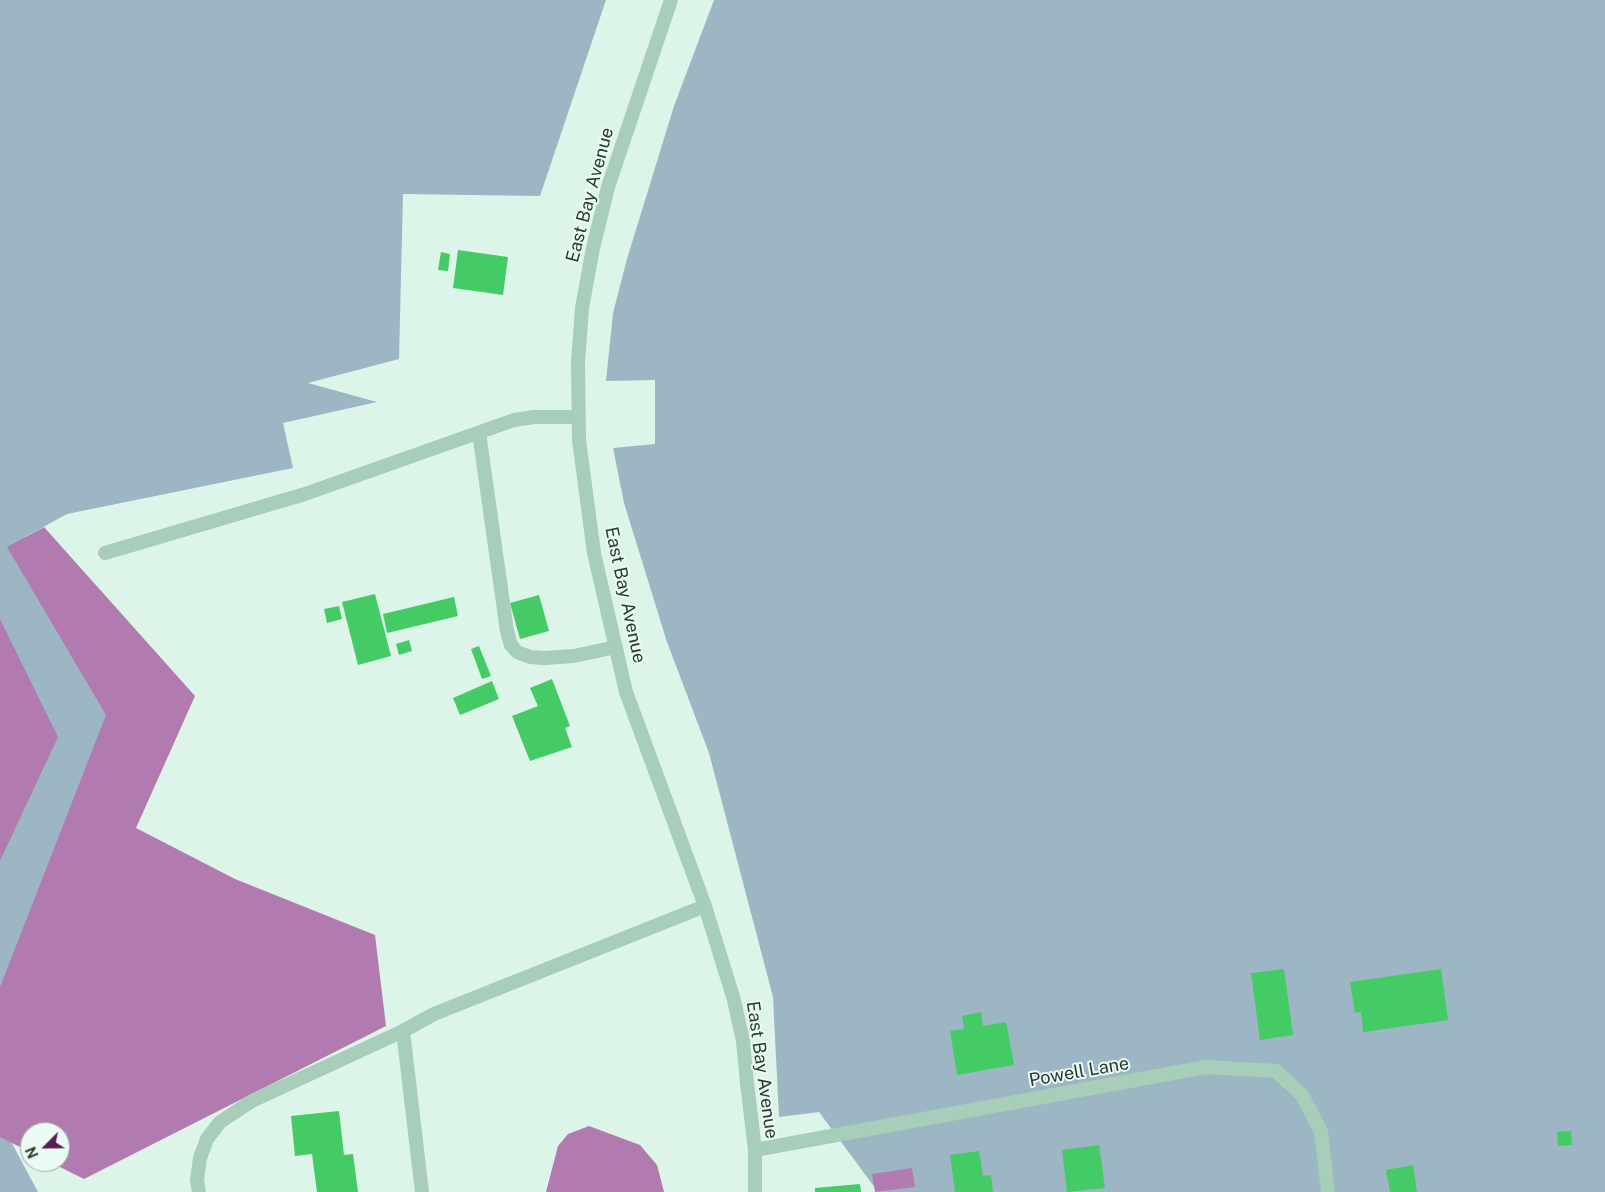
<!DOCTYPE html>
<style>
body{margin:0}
#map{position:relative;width:1605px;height:1192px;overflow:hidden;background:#ddf4e9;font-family:"Public Sans",sans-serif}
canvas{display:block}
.north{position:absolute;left:20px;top:1122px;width:50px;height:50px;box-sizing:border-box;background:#eafbf3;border:1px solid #9dada4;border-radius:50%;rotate:247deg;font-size:14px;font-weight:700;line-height:20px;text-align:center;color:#29392e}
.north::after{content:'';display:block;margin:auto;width:18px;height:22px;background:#5d1c58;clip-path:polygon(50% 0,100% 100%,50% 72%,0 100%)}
</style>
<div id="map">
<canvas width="1605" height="1192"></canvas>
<div class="north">N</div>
</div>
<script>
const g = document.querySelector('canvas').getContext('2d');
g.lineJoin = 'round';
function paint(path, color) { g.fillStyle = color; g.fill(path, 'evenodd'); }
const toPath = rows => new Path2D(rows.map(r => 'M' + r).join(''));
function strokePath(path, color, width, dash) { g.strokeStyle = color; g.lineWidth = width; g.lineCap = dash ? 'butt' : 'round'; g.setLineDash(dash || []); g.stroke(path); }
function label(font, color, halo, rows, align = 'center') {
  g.font = font + ' "Public Sans",sans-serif'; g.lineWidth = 4; g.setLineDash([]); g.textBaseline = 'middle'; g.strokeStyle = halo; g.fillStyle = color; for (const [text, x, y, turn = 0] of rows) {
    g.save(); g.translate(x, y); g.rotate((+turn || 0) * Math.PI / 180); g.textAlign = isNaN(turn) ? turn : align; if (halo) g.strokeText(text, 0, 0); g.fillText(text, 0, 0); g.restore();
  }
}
const green = toPath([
 [0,0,606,0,540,196,403,194,399,359,308,383,377,402,283,423,293,468,67,514,25,537,118,740,0,1006],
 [714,0,1605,0,1605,1192,878,1192,819,1112,779,1117,773,997,709,753,667,642,624,503,613,448,655,444,655,380,606,381,613,313,627,259,674,106],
 [0,1121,38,1192,0,1192]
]);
const water = toPath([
 [44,527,195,696,136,828,235,879,375,935,386,1026,84,1179,50,1162,60,1162,60,1132,30,1132,30,1152,0,1137,0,987,106,715,7,547],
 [0,619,58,737,0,861],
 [589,1126,640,1145,657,1165,664,1192,546,1192,558,1146,568,1134],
 [912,1168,915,1187,875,1192,872,1174]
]);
const building = toPath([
 [458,250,508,257,503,295,453,288],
 [441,252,450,254,448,271,438,270],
 [375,594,391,656,358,665,342,602],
 [539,595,549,631,520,639,510,603],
 [454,597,458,616,387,633,383,614],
 [339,606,342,619,327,623,324,609],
 [409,640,412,651,399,655,396,644],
 [479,646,491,676,482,679,471,649],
 [552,679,570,726,565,728,572,747,530,761,512,716,538,706,530,688],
 [492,681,499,699,460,715,453,698],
 [1284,969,1293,1035,1260,1040,1251,973],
 [1441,969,1448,1020,1363,1032,1361,1012,1355,1013,1350,982],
 [981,1012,983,1026,1006,1022,1014,1065,957,1075,950,1031,964,1029,962,1016],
 [339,1111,344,1155,353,1154,358,1192,317,1192,312,1154,295,1156,291,1116],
 [1571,1131,1572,1145,1558,1146,1557,1132],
 [1099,1145,1105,1188,1067,1192,1062,1150],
 [979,1151,983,1176,991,1175,993,1192,955,1192,950,1155],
 [1413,1165,1417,1192,1390,1192,1386,1170],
 [860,1184,861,1192,815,1192,815,1188]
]);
const service = toPath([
 [479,433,507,631,511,645,517,652,530,657,544,658,574,656,616,647],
 [105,553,305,494,514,420,534,417,578,417],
 [403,1031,434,1014,705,906],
 [199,1192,197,1180,200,1158,207,1139,220,1122,252,1101,403,1031,422,1192]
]);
const minor = toPath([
 [755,1150,1206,1067,1276,1071,1302,1095,1321,1131,1328,1192]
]);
const tertiary = toPath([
 [671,0,608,187,593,248,582,308,578,363,579,440,594,553,626,692,705,906,734,1000,743,1041,747,1083,755,1150,755,1192]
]);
const streetNames = [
 ["East Bay Avenue",590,195,-75],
 ["East Bay Avenue",625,595,78],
 ["East Bay Avenue",762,1070,82],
 ["Powell Lane",1079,1072,-10]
];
paint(green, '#9cb6c4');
paint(water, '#b27baf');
paint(building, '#44cb66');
strokePath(service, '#a8cdb9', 14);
strokePath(minor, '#a8cdb9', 14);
strokePath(tertiary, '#a8cdb9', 14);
label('18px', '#29392e', '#eafbf3', streetNames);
</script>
